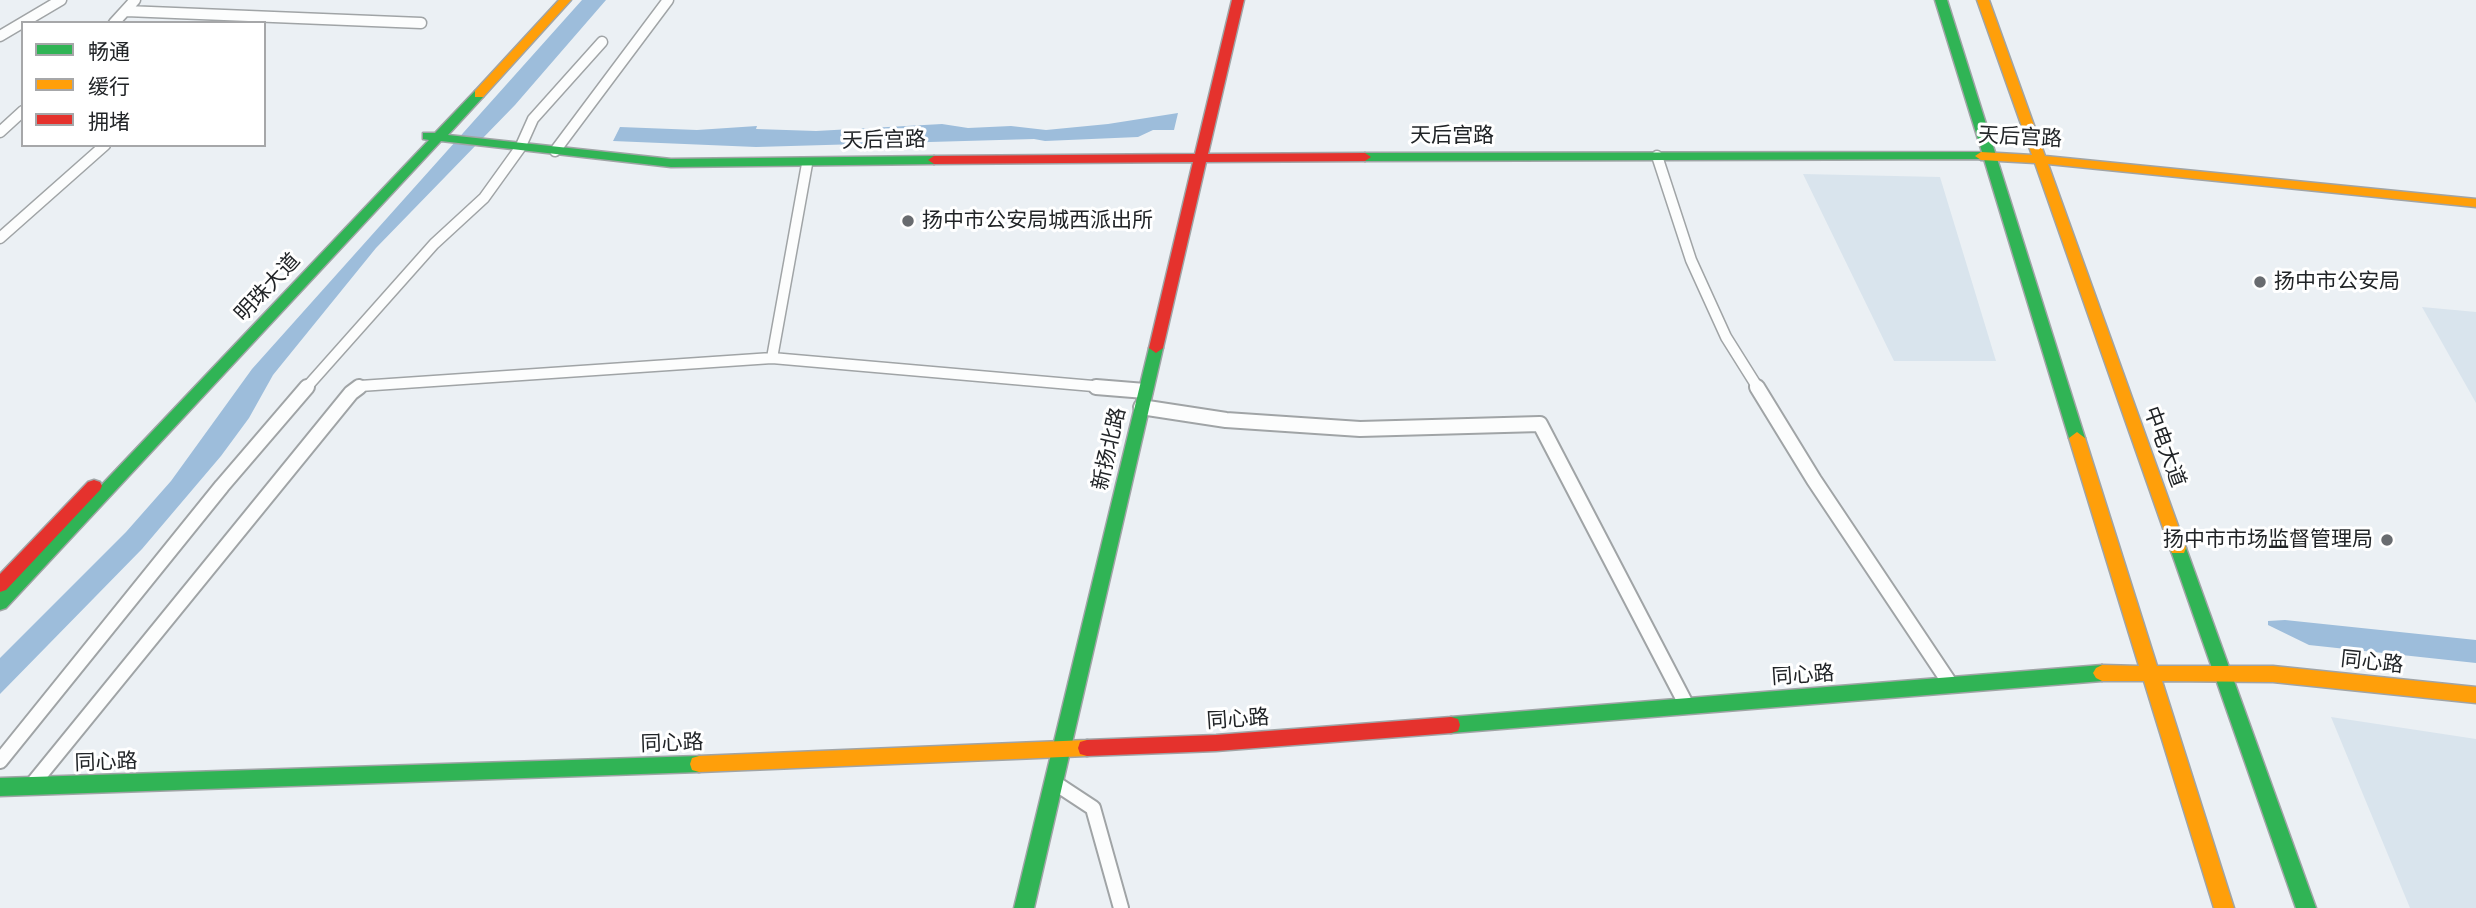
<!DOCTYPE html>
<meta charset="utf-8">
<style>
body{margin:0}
#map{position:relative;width:2476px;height:908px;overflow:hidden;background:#ebf0f4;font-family:"Space Grotesk","Noto Sans SC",sans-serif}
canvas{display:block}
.legend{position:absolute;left:21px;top:21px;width:245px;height:126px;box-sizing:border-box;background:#fff;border:2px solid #a6a7a9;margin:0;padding:9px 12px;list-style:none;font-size:21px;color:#212427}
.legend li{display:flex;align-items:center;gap:14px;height:35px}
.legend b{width:35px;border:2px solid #a6a7a9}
</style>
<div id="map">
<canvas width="2476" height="908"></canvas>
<ul class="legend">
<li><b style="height:9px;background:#30b455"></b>畅通</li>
<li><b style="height:9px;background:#ff9f0a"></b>缓行</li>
<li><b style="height:9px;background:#e5322d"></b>拥堵</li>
</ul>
</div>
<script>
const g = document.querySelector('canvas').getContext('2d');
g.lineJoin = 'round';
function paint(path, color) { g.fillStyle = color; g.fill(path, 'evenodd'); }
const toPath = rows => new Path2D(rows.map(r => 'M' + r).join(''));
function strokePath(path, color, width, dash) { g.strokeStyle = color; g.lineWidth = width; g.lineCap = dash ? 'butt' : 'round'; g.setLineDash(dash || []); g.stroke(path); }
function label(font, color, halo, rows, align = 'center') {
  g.font = font + ' "Space Grotesk","Noto Sans SC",sans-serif'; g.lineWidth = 6; g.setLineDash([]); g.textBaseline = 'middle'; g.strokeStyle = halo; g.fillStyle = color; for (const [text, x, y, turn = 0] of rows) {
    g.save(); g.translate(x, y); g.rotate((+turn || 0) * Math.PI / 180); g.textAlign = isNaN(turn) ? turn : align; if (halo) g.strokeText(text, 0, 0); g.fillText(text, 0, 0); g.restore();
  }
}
const built = toPath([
 [1803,174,1940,177,1996,361,1894,361],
 [2422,307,2476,312,2476,403],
 [2331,717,2476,739,2476,908,2410,908]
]);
const water = toPath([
 [582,0,606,0,515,105,376,248,273,375,249,418,221,456,142,549,0,694,0,658,126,532,171,481,252,369],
 [1178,113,1174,130,1153,130,1138,137,1045,141,1034,139,756,147,613,141,620,127,697,130,757,126,756,129,816,131,942,124,968,128,1011,126,1046,130,1108,124],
 [2285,620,2476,640,2476,663,2309,645,2268,625,2268,621]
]);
const streetFar1 = toPath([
 [126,11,421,23],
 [114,23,135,0],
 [0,36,61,0],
 [0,132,23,111],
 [555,151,668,0],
 [1657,156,1691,260,1726,337,1758,388],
 [0,238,105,145],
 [772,358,807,164],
 [306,388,434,244,484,198,520,148,533,119,602,42],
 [357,388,360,386,772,358,1116,388]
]);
const street = toPath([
 [1096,387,1145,391],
 [1757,387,1814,480,1951,685],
 [1141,407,1226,420,1360,429,1540,424,1687,706],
 [0,761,222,486,307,387],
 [1055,783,1093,808,1121,908],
 [31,786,351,393,359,387]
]);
const fast = toPath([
 [1935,0,1947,0,2085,438,2083,442,2077,444,2069,438,1984,159,1365,161,1359,157,1365,153,1982,152,1935,0],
 [479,90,483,91,483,97,448,135,671,159,934,156,940,160,934,164,671,167,441,141,6,608,0,610,0,592,429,140,423,139,423,133,435,133,475,91,479,90],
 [1156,343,1163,348,1034,908,1014,908,1149,348,1156,343],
 [2178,541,2184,543,2186,548,2316,908,2296,908,2170,548,2172,543,2178,541],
 [2102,665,2108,668,2111,673,2108,678,2102,681,1451,733,1444,731,1442,725,1444,719,1451,717,2102,665],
 [699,756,706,758,708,764,706,770,699,772,0,796,0,778,699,756]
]);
const slow = toPath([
 [559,0,571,0,483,97,475,97,475,91,559,0],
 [1977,0,1989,0,2045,156,2476,199,2476,207,2048,164,2186,548,2184,553,2172,553,2170,548,2035,163,1981,160,1975,156,1981,152,2032,155,1977,0],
 [2077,432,2085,438,2157,666,2273,666,2476,687,2476,703,2273,682,2162,681,2234,908,2214,908,2144,681,2102,681,2096,678,2093,673,2096,668,2102,665,2139,666,2069,438,2077,432],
 [1087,740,1094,742,1096,748,1094,754,1087,756,699,772,692,770,690,764,692,758,699,756,1087,740]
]);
const jam = toPath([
 [1232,0,1244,0,1208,154,1365,153,1371,157,1365,161,1206,162,1163,348,1156,353,1149,348,1193,162,934,164,928,160,934,156,1195,154,1232,0],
 [94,480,100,482,102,486,100,490,6,590,0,592,0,574,88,482,94,480],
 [1451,717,1458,719,1460,725,1458,731,1451,733,1216,751,1087,756,1080,754,1078,748,1080,742,1087,740,1216,735,1451,717]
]);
const markers = [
 [908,221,7,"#686b6f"],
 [2260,282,7,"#686b6f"],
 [2387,540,7,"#686b6f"]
];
const streetNames = [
 ["天后宫路",1452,136],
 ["天后宫路",2020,138,3],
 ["天后宫路",884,141,-1],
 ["明珠大道",268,288,-47],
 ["中电大道",2164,447,70],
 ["新扬北路",1110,449,-77],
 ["同心路",2372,663,6],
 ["同心路",1803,676,-4],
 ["同心路",1238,720,-4],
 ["同心路",672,744,-2],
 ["同心路",106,763,-2]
];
const poiNames = [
 ["扬中市公安局城西派出所",922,221],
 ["扬中市公安局",2274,282],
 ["扬中市市场监督管理局",2373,540,"right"]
];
paint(built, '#d9e4ed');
paint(water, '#9dbddb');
strokePath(streetFar1, '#a0a4a6', 13);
strokePath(street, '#a0a4a6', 18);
strokePath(fast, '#a0a4a6', 3);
strokePath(slow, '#a0a4a6', 3);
strokePath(jam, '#a0a4a6', 3);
strokePath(streetFar1, '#fcfdfd', 10);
strokePath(street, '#fcfdfd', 14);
paint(fast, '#30b455');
paint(slow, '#ff9f0a');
paint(jam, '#e5322d');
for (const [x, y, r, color] of markers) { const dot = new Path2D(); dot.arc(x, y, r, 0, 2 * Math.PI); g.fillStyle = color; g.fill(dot); strokePath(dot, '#fff', 2.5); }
label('21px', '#212427', '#fff', streetNames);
label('21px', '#212427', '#fff', poiNames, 'left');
</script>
